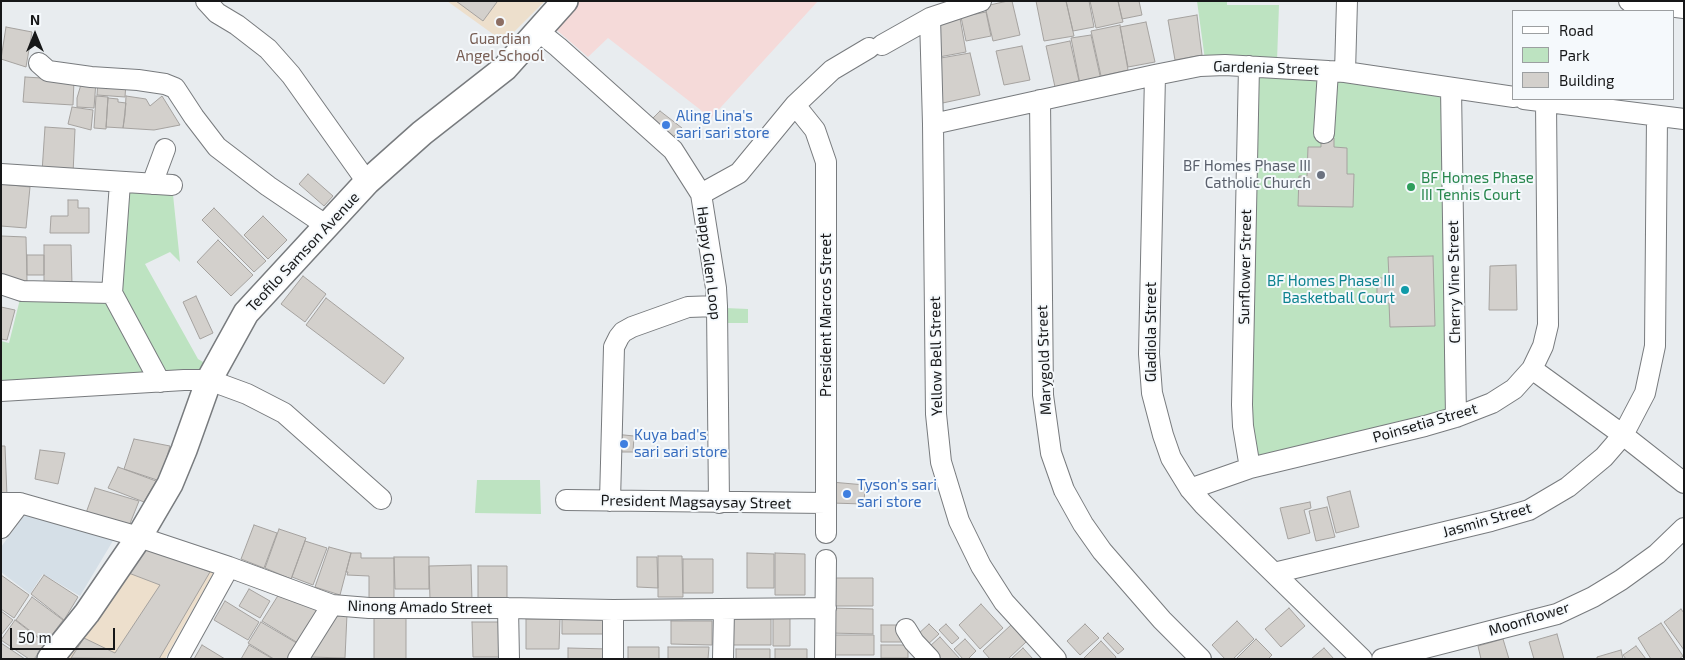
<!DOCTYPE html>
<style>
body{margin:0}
#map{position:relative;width:1685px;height:660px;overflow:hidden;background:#e8ecef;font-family:"Exo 2",sans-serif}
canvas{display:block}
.frame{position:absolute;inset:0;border:2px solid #161718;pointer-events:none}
.legend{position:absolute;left:1512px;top:10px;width:162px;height:90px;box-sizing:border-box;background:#f5f9fc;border:1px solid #9c9fa1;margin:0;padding:6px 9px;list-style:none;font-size:15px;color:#161718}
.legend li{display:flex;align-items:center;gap:10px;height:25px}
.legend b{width:25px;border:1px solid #9c9fa1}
.north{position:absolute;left:10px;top:10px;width:50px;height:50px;-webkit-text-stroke:4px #f5f9fc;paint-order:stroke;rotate:0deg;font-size:14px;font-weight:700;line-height:20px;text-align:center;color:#161718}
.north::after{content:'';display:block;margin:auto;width:18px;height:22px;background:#161718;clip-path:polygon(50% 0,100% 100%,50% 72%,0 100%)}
.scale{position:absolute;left:10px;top:628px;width:105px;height:22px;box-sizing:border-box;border:2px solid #161718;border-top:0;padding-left:6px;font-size:15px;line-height:18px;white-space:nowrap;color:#161718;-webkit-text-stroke:4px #f5f9fc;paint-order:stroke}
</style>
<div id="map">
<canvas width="1685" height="660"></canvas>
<div class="frame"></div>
<ul class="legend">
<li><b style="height:6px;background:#fff"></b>Road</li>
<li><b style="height:14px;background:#bde3c1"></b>Park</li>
<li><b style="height:14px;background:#d3d0cc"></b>Building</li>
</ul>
<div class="north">N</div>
<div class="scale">50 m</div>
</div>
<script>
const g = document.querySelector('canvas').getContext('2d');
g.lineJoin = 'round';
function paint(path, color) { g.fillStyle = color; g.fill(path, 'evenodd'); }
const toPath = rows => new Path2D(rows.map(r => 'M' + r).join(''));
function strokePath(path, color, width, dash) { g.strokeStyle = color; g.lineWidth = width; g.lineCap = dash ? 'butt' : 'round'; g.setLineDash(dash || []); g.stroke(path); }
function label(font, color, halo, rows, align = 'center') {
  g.font = font + ' "Exo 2",sans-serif'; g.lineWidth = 4; g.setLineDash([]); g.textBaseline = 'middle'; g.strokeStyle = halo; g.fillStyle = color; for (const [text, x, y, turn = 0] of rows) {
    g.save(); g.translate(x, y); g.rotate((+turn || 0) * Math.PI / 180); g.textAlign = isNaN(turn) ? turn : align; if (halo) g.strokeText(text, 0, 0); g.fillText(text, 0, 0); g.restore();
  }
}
const commercial = toPath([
 [576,1,818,1,711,118,608,38,588,57,552,26]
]);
const built = toPath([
 [26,513,114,539,80,596,43,574,30,594,1,572,1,547]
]);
const education = toPath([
 [447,1,545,1,504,42],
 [140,539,215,570,165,659,63,659]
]);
const green = toPath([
 [1197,1,1227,1,1227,5,1279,5,1277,61,1205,60],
 [1252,70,1446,90,1452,414,1253,462,1247,312],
 [120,183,172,185,180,262,170,252,145,264,198,359,215,369,1,391,1,341,9,343,22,291,112,292],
 [725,308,748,309,748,323,725,323],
 [477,480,540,480,541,514,475,513]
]);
const building = toPath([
 [456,1,496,1,497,2,483,21,456,1],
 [1008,1,1012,1,1020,35,993,41,985,6,1008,1],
 [1036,1,1066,1,1074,36,1044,41,1036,1],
 [1066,1,1089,1,1094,27,1073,31,1066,1],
 [1090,1,1118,1,1123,22,1096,28,1090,1],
 [1118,1,1139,1,1142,15,1122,19,1118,1],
 [986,12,991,36,966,41,961,17,986,12],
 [1197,15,1202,55,1175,60,1168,20,1197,15],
 [960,18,966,52,939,57,935,24,960,18],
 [1146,22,1155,62,1128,67,1120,27,1146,22],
 [1120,25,1128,70,1101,76,1091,31,1120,25],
 [6,27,32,32,26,67,1,59,6,27],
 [1091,35,1101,80,1080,84,1071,38,1091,35],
 [1070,41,1079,81,1055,87,1046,46,1070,41],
 [1022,46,1030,80,1004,85,996,51,1022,46],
 [970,53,980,95,938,104,935,59,970,53],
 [25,77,74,80,73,105,23,102,25,77],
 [82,81,96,81,94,108,77,107,77,98,82,81],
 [98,81,126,83,125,97,97,95,98,81],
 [96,96,108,97,106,129,94,128,96,96],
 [126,96,146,99,150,106,162,96,180,125,154,130,123,128,125,115,126,96],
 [108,98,118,99,118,102,126,103,123,128,106,127,108,98],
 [72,107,93,110,91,130,68,124,72,107],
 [660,111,682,128,673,137,649,122,660,111],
 [45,127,75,129,73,174,42,172,45,127],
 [1321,137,1334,138,1334,147,1347,148,1347,174,1354,174,1353,207,1298,206,1299,176,1307,176,1308,147,1321,147,1321,137],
 [308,174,333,196,324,206,299,184,308,174],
 [1,184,30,187,26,228,1,226,1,184],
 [68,200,78,200,78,208,89,208,89,233,50,233,51,216,68,216,68,200],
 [214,208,266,261,254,272,202,220,214,208],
 [263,216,287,240,268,259,244,235,263,216],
 [1,236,26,237,27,281,13,281,6,278,1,274,1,236],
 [218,240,253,275,231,296,197,262,218,240],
 [44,245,71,245,72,285,44,285,44,245],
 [27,255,44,255,44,275,27,275,27,255],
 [1433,256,1435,326,1390,327,1389,303,1377,303,1377,278,1389,278,1388,257,1433,256],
 [1516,265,1517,310,1489,310,1490,266,1516,265],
 [303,276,326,294,305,322,281,304,303,276],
 [196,296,213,333,200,339,183,302,196,296],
 [326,298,404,358,384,384,306,325,326,298],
 [1,307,15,310,7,340,1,339,1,307],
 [614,434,634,436,633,452,614,452,614,434],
 [134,439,170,446,160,481,124,469,134,439],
 [1,446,5,446,7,496,1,497,1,446],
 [40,450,65,453,58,484,35,479,40,450],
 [118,467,156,481,144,502,108,488,118,467],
 [831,482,865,485,864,504,831,503,831,482],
 [95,488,139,501,129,526,86,513,95,488],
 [1350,491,1359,527,1336,533,1327,497,1350,491],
 [1310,502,1311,508,1304,510,1310,533,1288,539,1280,508,1310,502],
 [1327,507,1335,537,1316,541,1309,511,1327,507],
 [254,525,277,533,264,568,241,559,254,525],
 [279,529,306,538,291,579,265,568,279,529],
 [305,541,327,548,313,585,292,577,305,541],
 [142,545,210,572,159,659,71,658,84,638,115,653,160,585,126,572,142,545],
 [329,547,351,553,340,595,315,587,329,547],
 [351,553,361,553,361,558,394,558,394,599,369,598,369,576,347,575,348,572,346,572,351,553],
 [747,553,774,554,774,588,747,588,747,553],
 [775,553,805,554,805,595,775,595,775,553],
 [658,556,682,556,683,597,658,597,658,556],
 [394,557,429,557,429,589,395,589,394,557],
 [637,557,657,557,658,588,637,587,637,557],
 [683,559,713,559,713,593,683,593,683,559],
 [471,565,472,601,430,600,429,566,471,565],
 [478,566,507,566,507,600,478,600,478,566],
 [1,575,29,595,14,618,1,609,1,575],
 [44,575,78,597,64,620,31,594,44,575],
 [829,578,873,578,873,606,829,606,829,578],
 [249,589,270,601,260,618,239,606,249,589],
 [279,594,321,609,298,643,262,621,279,594],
 [32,597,63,620,46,643,16,620,32,597],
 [225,601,259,622,248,640,214,620,225,601],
 [981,604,1003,628,980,649,959,625,981,604],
 [829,608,873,609,873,634,829,633,829,608],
 [1289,608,1305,626,1281,647,1265,629,1289,608],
 [1681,609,1684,613,1684,650,1664,622,1681,609],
 [1,611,13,620,1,635,1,611],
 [335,613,347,614,345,658,309,657,335,613],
 [609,614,609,634,562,634,562,615,609,614],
 [773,617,790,617,790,646,773,646,773,617],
 [374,618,406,618,406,659,374,659,374,618],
 [526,619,560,619,559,649,526,649,526,619],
 [730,619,771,619,771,645,729,645,730,619],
 [15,620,46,644,34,659,29,659,1,640,15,620],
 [671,621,712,621,712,645,671,644,671,621],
 [1237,621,1254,639,1233,659,1225,659,1212,645,1237,621],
 [261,622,300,645,292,659,274,659,248,643,261,622],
 [472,622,503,622,503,657,473,657,472,622],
 [1661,623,1683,656,1679,659,1651,659,1638,638,1661,623],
 [929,624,939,634,926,646,917,635,929,624],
 [946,624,959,638,952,644,939,630,946,624],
 [1085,624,1099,638,1080,655,1067,641,1085,624],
 [881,625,903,625,903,642,881,642,881,625],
 [1011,625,1026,642,1008,659,990,659,983,651,1011,625],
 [1108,633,1124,649,1118,654,1103,638,1108,633],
 [1557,634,1564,659,1534,659,1529,642,1557,634],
 [834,635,874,635,874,655,834,655,834,635],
 [940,637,960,659,940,659,929,647,940,637],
 [965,639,976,651,968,659,963,659,954,649,965,639],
 [1256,639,1272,655,1268,659,1236,659,1256,639],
 [1503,639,1509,659,1481,659,1478,646,1503,639],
 [1101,641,1116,657,1115,659,1083,659,1101,641],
 [1,643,25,659,1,659,1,643],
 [202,645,225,659,194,659,202,645],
 [249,645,273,659,241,659,249,645],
 [881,645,908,645,908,658,881,658,881,645],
 [1636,646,1646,659,1626,659,1623,655,1636,646],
 [628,647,659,647,659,659,628,659,628,647],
 [668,647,709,647,708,659,668,659,668,647],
 [568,648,609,649,609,659,568,659,568,648],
 [1023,648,1033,659,1011,659,1023,648],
 [1324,648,1334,659,1311,659,1324,648],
 [736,649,770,649,770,659,736,659,736,649],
 [775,649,807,649,807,659,775,659,775,649],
 [1621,650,1623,659,1597,659,1597,657,1621,650]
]);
const minor = toPath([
 [206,1,217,13,237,25,268,49,291,75,367,182],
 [1629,1,1684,8],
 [930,18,933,124,936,414,941,462,959,521,981,566,1004,602,1056,659],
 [538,31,558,47,673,150,701,194,716,288,717,306,719,503],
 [882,45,930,18,981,1],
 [39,63,48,71,91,77,138,80,165,84,175,88,194,117,217,147,268,186,327,226],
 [1249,66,1242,405,1243,426,1250,468],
 [1345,72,1347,1],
 [1155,75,1149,354,1152,393,1163,435,1171,458,1190,489,1203,504,1362,659],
 [1451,88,1456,417],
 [1524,99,1684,119],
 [1040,100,1043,395,1051,453,1064,490,1083,524,1102,551,1162,620,1201,659],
 [795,105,815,130,826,162,826,533],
 [933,124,1155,75,1200,66,1225,65,1345,72,1514,97],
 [1324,133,1328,71],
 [1,174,172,185],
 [120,183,112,293,160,382],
 [152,184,165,149],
 [701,194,739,173,795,105,832,70,869,48],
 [1,284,22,291,112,293],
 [1532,369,1623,435,1684,483],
 [1,391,184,380,209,380,247,394,284,413,381,499],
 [1190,489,1250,468,1425,426,1456,417,1492,403,1514,389,1532,369,1543,346,1548,325,1546,102],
 [566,500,826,503],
 [610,501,614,347,619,337,623,332,632,327,688,307,717,306],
 [1,503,20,503,139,537,229,567,332,605,369,608,508,608,613,610,826,608],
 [1,528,20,503],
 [1274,573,1491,521,1529,510,1568,487,1604,457,1623,435,1645,393,1655,346,1657,116],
 [508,608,509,659],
 [613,610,613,659],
 [906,629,914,642,930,659],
 [178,659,229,567],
 [298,659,332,605],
 [723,659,724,610],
 [825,659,826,560],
 [1382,659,1557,614,1593,597,1621,580,1657,554,1684,528]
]);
const major = toPath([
 [50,659,87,613,139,537,170,484,184,450,209,380,246,313,367,182,422,133,505,68,565,1]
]);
const markers = [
 [500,22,5,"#8d6e63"],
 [666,125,5,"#3f7fe0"],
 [1321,175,5,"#6b7280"],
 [1411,187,5,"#2e9e5b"],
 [1405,290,5,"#0f9aa8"],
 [624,444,5,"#3f7fe0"],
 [847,494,5,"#3f7fe0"]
];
const educationNames = [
 ["Guardian",500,39],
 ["Angel School",500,56]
];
const streetNames = [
 ["Gardenia Street",1266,68,2],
 ["Teofilo Samson Avenue",303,252,-47],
 ["Happy Glen Loop",709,263,83],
 ["Sunflower Street",1245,267,-89],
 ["Cherry Vine Street",1454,282,-91],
 ["President Marcos Street",826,315,-90],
 ["Gladiola Street",1151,332,-90],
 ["Yellow Bell Street",936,356,-91],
 ["Marygold Street",1044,360,-92],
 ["Poinsetia Street",1425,423,-16],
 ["President Magsaysay Street",696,502,1],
 ["Jasmin Street",1487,520,-16],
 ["Ninong Amado Street",420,607,1],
 ["Moonflower",1529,619,-17]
];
const shopNames = [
 ["Aling Lina's",676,116],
 ["sari sari store",676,133],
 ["Kuya bad's",634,435],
 ["sari sari store",634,452],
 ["Tyson's sari",857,485],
 ["sari store",857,502]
];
const worshipNames = [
 ["BF Homes Phase III",1311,166],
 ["Catholic Church",1311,183]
];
const leisureNames = [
 ["BF Homes Phase",1421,178],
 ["III Tennis Court",1421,195]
];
const cultureNames = [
 ["BF Homes Phase III",1395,281],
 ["Basketball Court",1395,298]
];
paint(commercial, '#f5dad9');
paint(built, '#d5dfe7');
paint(education, '#eddfcc');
paint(green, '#bde3c1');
paint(building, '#d3d0cc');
strokePath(building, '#a5a29f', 1);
strokePath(minor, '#787b7e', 22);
strokePath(major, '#787b7e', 28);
strokePath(minor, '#fff', 20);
strokePath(major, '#fff', 25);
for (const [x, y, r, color] of markers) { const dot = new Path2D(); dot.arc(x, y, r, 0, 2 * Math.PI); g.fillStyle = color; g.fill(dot); strokePath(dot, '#f5f9fc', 2); }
label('15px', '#785e54', '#f5f9fc', educationNames);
label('15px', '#161718', '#f5f9fc', streetNames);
label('15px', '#366cbe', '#f5f9fc', shopNames, 'left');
label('15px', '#5b616d', '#f5f9fc', worshipNames, 'right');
label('15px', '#27864d', '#f5f9fc', leisureNames, 'left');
label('15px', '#0d838f', '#f5f9fc', cultureNames, 'right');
</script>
